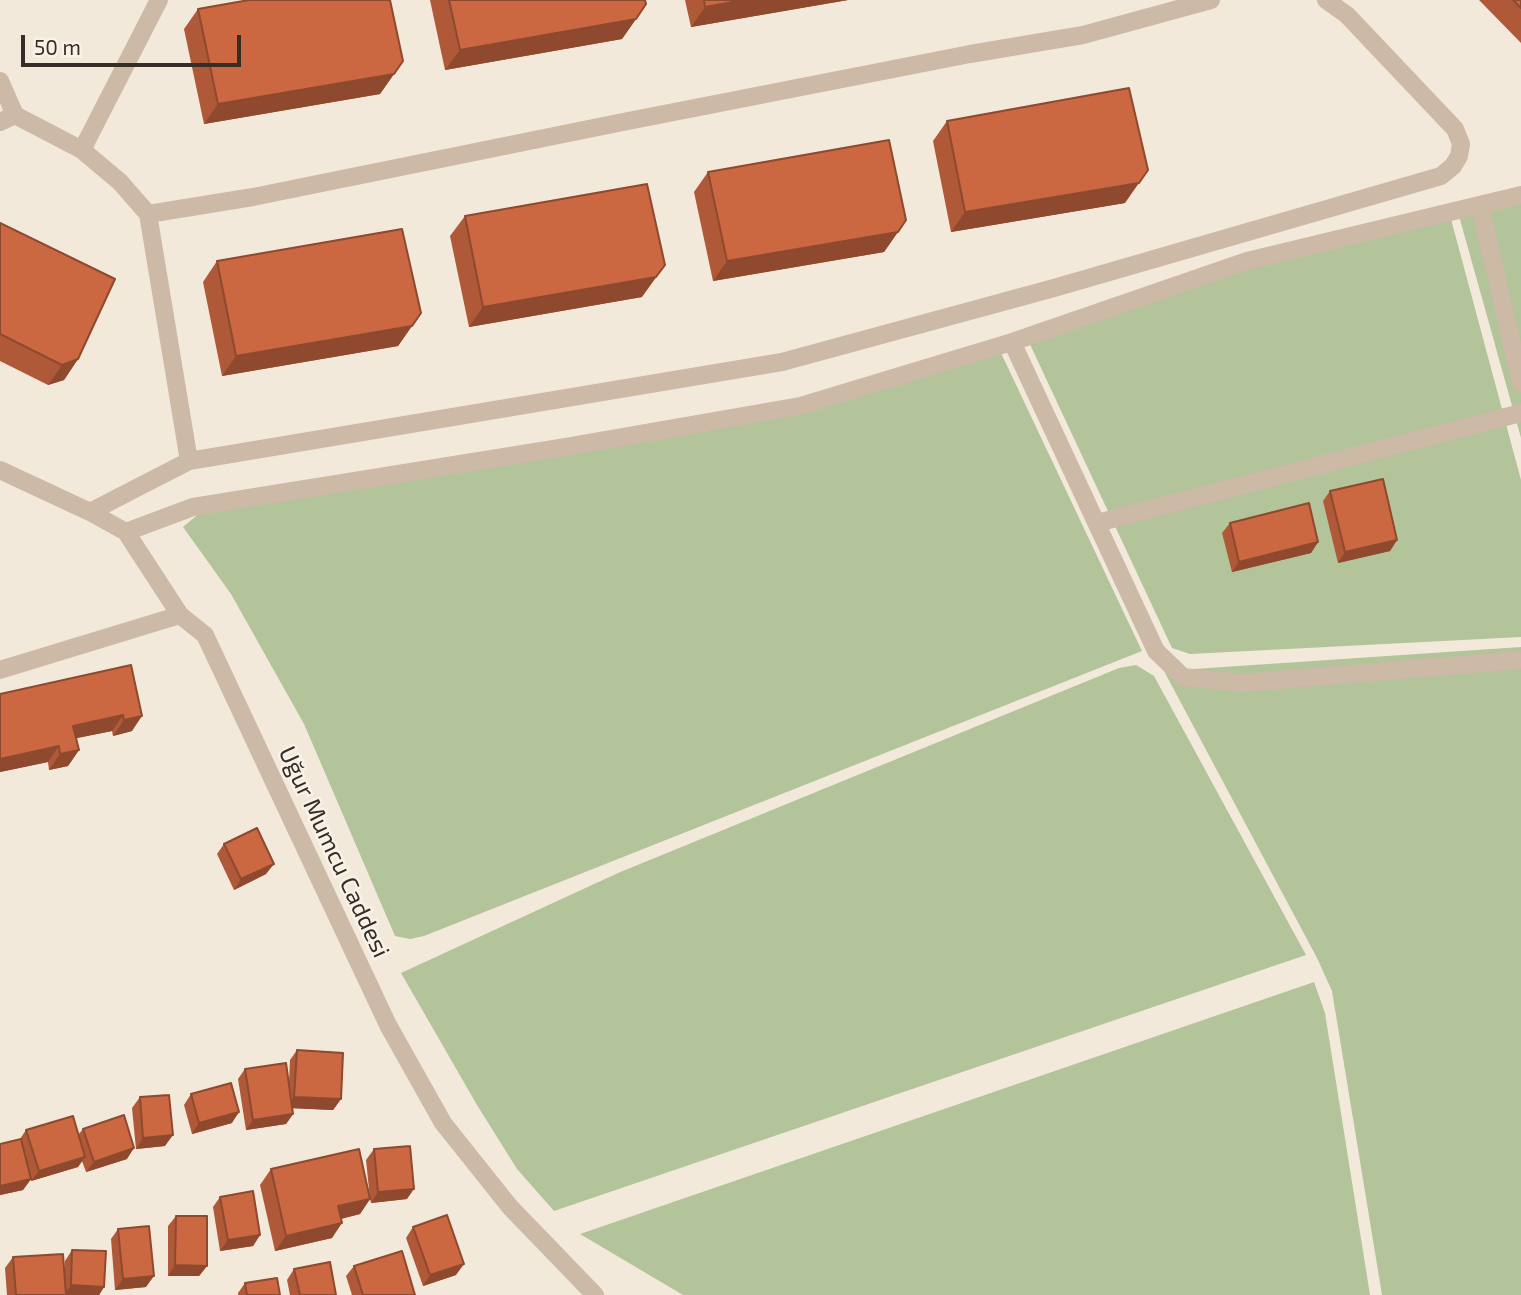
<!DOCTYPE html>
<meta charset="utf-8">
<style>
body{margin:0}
#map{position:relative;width:1521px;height:1295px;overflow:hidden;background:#f3e9db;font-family:"Exo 2",sans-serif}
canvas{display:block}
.scale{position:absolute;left:21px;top:35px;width:220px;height:32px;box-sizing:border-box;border:4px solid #372d27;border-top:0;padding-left:9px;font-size:21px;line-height:24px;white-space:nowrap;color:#372d27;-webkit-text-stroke:5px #faf2e8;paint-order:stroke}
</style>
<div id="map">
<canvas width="1521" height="1295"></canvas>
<div class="scale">50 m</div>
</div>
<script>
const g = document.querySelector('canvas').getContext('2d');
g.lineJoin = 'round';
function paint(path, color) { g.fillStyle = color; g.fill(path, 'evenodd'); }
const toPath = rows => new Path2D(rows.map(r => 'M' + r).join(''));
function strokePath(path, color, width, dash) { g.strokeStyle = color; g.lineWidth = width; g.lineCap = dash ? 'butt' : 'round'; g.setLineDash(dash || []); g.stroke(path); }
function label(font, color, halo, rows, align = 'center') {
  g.font = font + ' "Exo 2",sans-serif'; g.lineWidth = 5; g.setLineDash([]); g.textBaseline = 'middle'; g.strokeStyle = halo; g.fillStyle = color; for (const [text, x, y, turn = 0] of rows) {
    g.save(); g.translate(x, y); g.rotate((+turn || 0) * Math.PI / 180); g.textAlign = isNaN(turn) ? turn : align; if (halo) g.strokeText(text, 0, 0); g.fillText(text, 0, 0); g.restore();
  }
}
const green = toPath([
 [1521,189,1521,438,1456,205],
 [1448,208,1521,480,1521,637,1190,654,1172,648,1027,338,1267,249],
 [1001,353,1142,651,424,936,410,939,395,936,304,724,231,594,183,527,202,511,707,431,790,412],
 [1521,647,1521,1295,1382,1295,1332,991,1317,958,1164,671],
 [1136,665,1154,676,1306,955,554,1211,517,1169,477,1105,401,973,618,873,1119,668],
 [1314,982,1325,1013,1370,1295,683,1295,580,1234]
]);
const minor = toPath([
 [0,81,15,115],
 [0,122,15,115,82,150,120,182,148,214,189,461],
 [82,150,159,0],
 [1480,205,1521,383],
 [148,214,253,197,623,122,970,54,1083,35,1211,0],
 [1012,342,1247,261,1521,195],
 [0,470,90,512,126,532,180,615,205,635,388,1025,443,1123,510,1207,595,1295],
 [90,512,189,461,782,362,1054,288,1441,176,1453,166,1459,156,1461,144,1455,129,1347,15,1326,0],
 [1097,523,1521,413],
 [126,532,193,507,566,447,800,406,1012,342,1156,651,1183,677,1242,683,1521,660],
 [0,670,180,615]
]);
const wall = toPath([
 [430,0,645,0,636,19,622,39,445,70],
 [685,0,848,0,691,27],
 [1479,0,1521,0,1521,43],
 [198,9,403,61,380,94,204,124,184,29],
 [947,121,1125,203,951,232,933,141],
 [708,172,906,220,884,252,713,281,694,192],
 [465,216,642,297,469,327,450,236],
 [0,223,78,359,64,380,48,385,0,361],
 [217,261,421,313,398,346,222,376,203,282],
 [1330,491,1397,540,1390,551,1338,563,1323,501],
 [1230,523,1318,542,1311,553,1232,572,1222,533],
 [131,665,132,731,113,736,112,731,76,738,79,750,68,766,49,770,48,762,0,772,0,694],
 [224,844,266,874,234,890,217,854],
 [297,1050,341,1099,333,1110,293,1108,293,1114,286,1124,246,1130,238,1079,245,1069,289,1082,290,1060],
 [191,1094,232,1123,192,1134,184,1105],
 [140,1097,165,1146,136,1149,132,1108],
 [83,1129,127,1159,86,1172,82,1161,78,1167,31,1181,30,1177,31,1179,23,1190,0,1195,0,1144,20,1139,26,1130,78,1135],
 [374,1149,407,1199,371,1203,370,1199,360,1214,341,1219,332,1238,275,1251,260,1185,271,1169,370,1199,366,1160],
 [220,1197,260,1235,253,1246,220,1251,213,1207],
 [176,1216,207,1266,199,1276,168,1276,168,1226],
 [413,1227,456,1275,423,1286,406,1238],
 [118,1229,146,1287,115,1290,111,1239],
 [72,1250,104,1287,99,1295,7,1295,5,1268,13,1257,64,1275,65,1261],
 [354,1266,415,1295,352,1295,346,1276],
 [294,1269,336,1295,290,1295,287,1280],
 [245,1283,280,1295,238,1295,238,1293]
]);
const shadedWall = toPath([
 [744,0,848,0,691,27,705,7],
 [636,19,622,39,445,70,460,50],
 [394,74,380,94,204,124,218,104],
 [1148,170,1125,203,951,232,965,212],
 [898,232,884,252,713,281,727,261],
 [665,265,642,297,469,327,483,307],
 [412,326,398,346,222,376,236,356],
 [78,359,64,380,48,385,62,365],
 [1397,540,1390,551,1338,563,1345,552],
 [1318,542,1311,553,1232,572,1239,562],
 [123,715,112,731,63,741,73,726],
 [142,716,132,731,113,736,124,720],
 [59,746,48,762,0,772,0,759],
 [79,750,68,766,49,770,60,754],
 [274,864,266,874,234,890,241,879],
 [294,1097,341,1099,333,1110,287,1108],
 [239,1112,232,1123,192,1134,199,1123],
 [293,1114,286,1124,246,1130,253,1120],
 [173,1135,165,1146,136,1149,143,1138],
 [134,1148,127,1159,86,1172,94,1162],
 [85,1157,78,1167,31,1181,39,1171],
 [31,1179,23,1190,0,1195,0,1186],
 [414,1189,407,1199,371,1203,378,1192],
 [370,1199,360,1214,328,1222,338,1206],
 [342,1223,332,1238,275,1251,286,1236],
 [260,1235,253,1246,220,1251,228,1240],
 [464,1264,456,1275,423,1286,430,1275],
 [175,1265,207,1266,199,1276,168,1276],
 [154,1276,146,1287,115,1290,123,1279],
 [71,1285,104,1287,99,1295,64,1295]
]);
const building = toPath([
 [249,0,390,0,403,61,394,74,218,104,198,9,249,0],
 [449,0,645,0,646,4,636,19,460,50,449,0],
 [704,0,744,0,705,7,704,0],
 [1513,0,1521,0,1521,8,1513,0],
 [1129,88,1148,170,1139,183,965,212,947,121,1129,88],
 [889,140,906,220,898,232,727,261,708,172,889,140],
 [647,184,665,265,656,277,483,307,465,216,647,184],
 [0,223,115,279,78,359,62,365,0,334,0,223],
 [402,229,421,313,412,326,236,356,217,261,402,229],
 [1383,479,1397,540,1345,552,1330,491,1383,479],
 [1309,503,1318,542,1239,562,1230,523,1309,503],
 [131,665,142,716,124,720,123,715,73,726,79,750,60,754,59,746,0,759,0,694,131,665],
 [257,828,274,864,241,879,224,844,257,828],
 [297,1050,343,1053,341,1099,294,1097,297,1050],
 [286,1063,293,1114,253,1120,245,1069,286,1063],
 [231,1083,239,1112,199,1123,191,1094,231,1083],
 [169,1095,173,1135,143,1138,140,1097,169,1095],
 [124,1115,134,1148,94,1162,83,1129,124,1115],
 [73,1116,85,1157,39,1171,26,1130,73,1116],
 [21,1139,31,1179,0,1186,0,1144,21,1139],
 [410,1146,414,1189,378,1192,374,1149,410,1146],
 [359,1149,370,1199,338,1206,342,1223,286,1236,271,1169,359,1149],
 [253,1191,260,1235,228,1240,220,1197,253,1191],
 [447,1215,464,1264,430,1275,413,1227,447,1215],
 [176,1216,207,1216,207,1266,175,1265,176,1216],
 [149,1226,154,1276,123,1279,118,1229,149,1226],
 [72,1250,106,1251,104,1287,71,1285,72,1250],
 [402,1251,415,1295,363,1295,354,1266,402,1251],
 [63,1254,66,1295,16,1295,13,1257,63,1254],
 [330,1262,336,1295,300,1295,294,1269,330,1262],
 [277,1278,280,1295,247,1295,245,1283,277,1278]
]);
const streetNames = [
 ["Uğur Mumcu Caddesi",334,852,65]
];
paint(green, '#b3c39a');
strokePath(minor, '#ccb9a6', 18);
paint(wall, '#af5938');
paint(shadedWall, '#8e492e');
paint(building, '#cb6841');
strokePath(building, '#8e492e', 2);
label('24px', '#372d27', '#faf2e8', streetNames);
</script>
